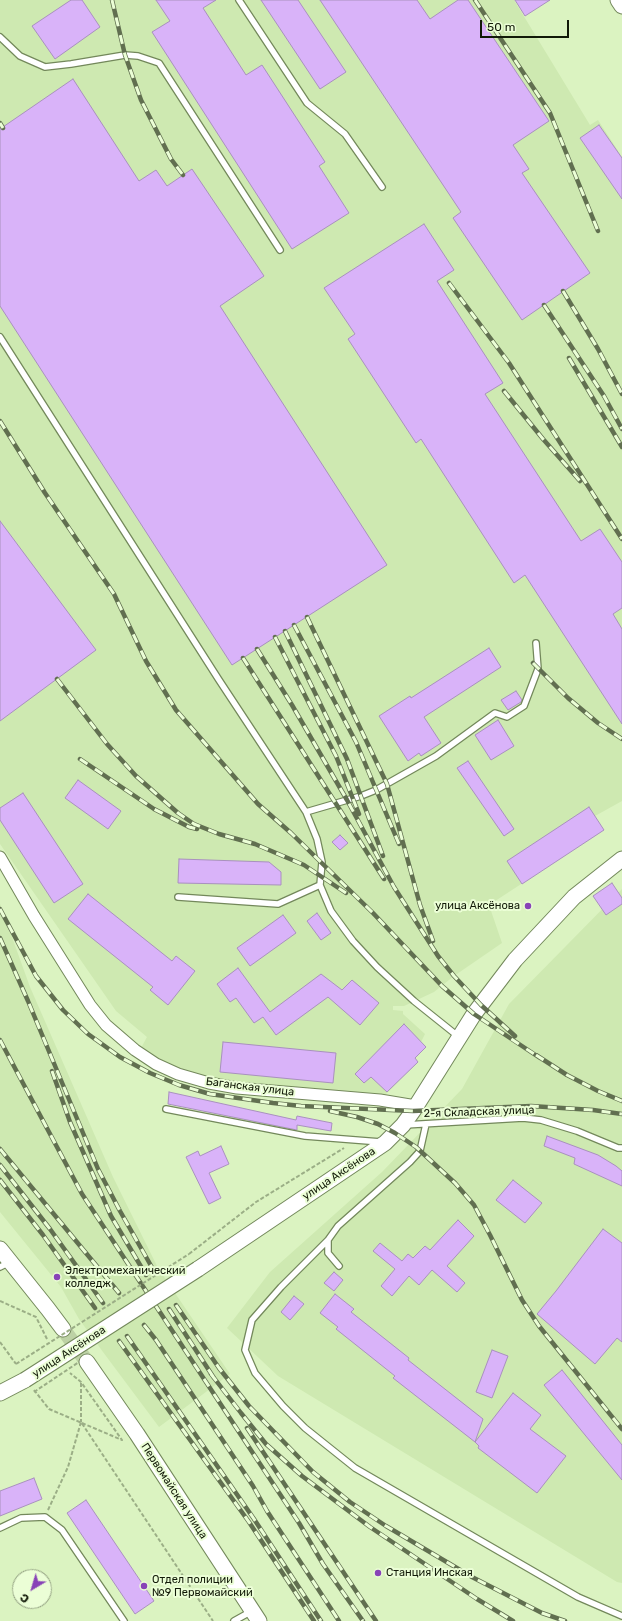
<!DOCTYPE html>
<meta charset="utf-8">
<style>
body{margin:0}
#map{position:relative;width:622px;height:1621px;overflow:hidden;background:#dbf3c1;font-family:Rubik,sans-serif}
canvas{display:block}
.north{position:absolute;left:12px;top:1569px;width:40px;height:40px;box-sizing:border-box;background:#ebfed6;border:1px solid #94a283;border-radius:50%;rotate:218deg;font-size:11px;font-weight:700;line-height:16px;text-align:center;color:#111907}
.north::after{content:'';display:block;margin:auto;width:14px;height:18px;background:#8843b7;clip-path:polygon(50% 0,100% 100%,50% 72%,0 100%)}
.scale{position:absolute;left:480px;top:20px;width:89px;height:18px;box-sizing:border-box;border:2px solid #111907;border-top:0;padding-left:5px;font-size:12px;line-height:14px;white-space:nowrap;color:#111907;-webkit-text-stroke:3px #ebfed6;paint-order:stroke}
</style>
<div id="map">
<canvas width="622" height="1621"></canvas>
<div class="north">С</div>
<div class="scale">50 m</div>
</div>
<script>
const g = document.querySelector('canvas').getContext('2d');
g.lineJoin = 'round';
function paint(path, color) { g.fillStyle = color; g.fill(path, 'evenodd'); }
const toPath = rows => new Path2D(rows.map(r => 'M' + r).join(''));
function strokePath(path, color, width, dash) { g.strokeStyle = color; g.lineWidth = width; g.lineCap = dash ? 'butt' : 'round'; g.setLineDash(dash || []); g.stroke(path); }
function label(font, color, halo, rows, align = 'center') {
  g.font = font + ' Rubik,sans-serif'; g.lineWidth = 4; g.setLineDash([]); g.textBaseline = 'middle'; g.strokeStyle = halo; g.fillStyle = color; for (const [text, x, y, turn = 0] of rows) {
    g.save(); g.translate(x, y); g.rotate((+turn || 0) * Math.PI / 180); g.textAlign = isNaN(turn) ? turn : align; if (halo) g.strokeText(text, 0, 0); g.fillText(text, 0, 0); g.restore();
  }
}
const built = toPath([
 [0,0,514,0,590,125,598,120,622,157,622,801,595,816,604,830,489,905,502,943,454,976,434,992,404,1006,393,1006,393,1010,403,1011,403,1014,425,1034,421,1042,426,1047,415,1058,418,1062,384,1096,219,1079,183,1070,158,1060,141,1048,147,1037,116,1011,0,844],
 [622,889,622,1583,617,1582,278,1376,227,1328,270,1272,382,1172,462,1089,509,1004],
 [0,904,30,987,113,1177,158,1268,230,1374,159,1427,103,1352,79,1319,61,1287,0,1212]
]);
const building = toPath([
 [71,0,82,0,100,27,55,59,32,26,71,0],
 [156,0,216,0,203,8,246,75,262,65,325,162,319,166,349,213,292,249,152,32,170,21,156,0],
 [261,0,298,0,346,72,320,89,261,0],
 [320,0,417,0,430,19,458,0,468,0,549,121,513,145,529,169,522,173,590,273,522,320,453,218,461,212,320,0],
 [515,0,550,0,525,16,515,0],
 [73,79,139,181,156,170,167,186,192,169,264,276,220,306,387,565,232,665,0,306,0,129,73,79],
 [599,125,622,158,622,199,580,138,599,125],
 [424,224,454,270,437,281,503,383,485,394,581,541,600,529,622,562,622,608,613,614,622,629,622,724,525,575,514,583,421,439,416,443,348,339,355,334,324,288,424,224],
 [0,521,96,650,0,721,0,521],
 [489,648,501,667,424,717,441,743,421,756,419,753,408,761,379,716,410,696,411,698,489,648],
 [516,691,522,700,521,702,508,710,501,700,516,691],
 [498,720,514,746,491,760,475,735,498,720],
 [468,761,514,829,504,836,457,768,468,761],
 [78,780,121,811,108,829,65,798,78,780],
 [23,793,83,884,54,903,0,820,0,808,23,793],
 [589,807,604,830,522,884,507,861,589,807],
 [340,835,348,843,340,850,332,842,340,835],
 [179,859,269,862,281,872,281,885,178,883,179,859],
 [612,883,622,898,622,904,606,915,593,896,612,883],
 [88,894,172,961,176,956,195,971,168,1005,150,990,153,987,68,919,88,894],
 [317,913,331,933,321,940,307,921,317,913],
 [283,915,296,933,250,966,237,948,283,915],
 [238,968,270,1012,321,974,342,990,352,980,379,1003,360,1025,328,997,276,1035,263,1017,254,1023,236,998,230,1002,217,984,238,968],
 [404,1024,426,1047,415,1058,418,1062,387,1092,371,1077,364,1083,355,1074,404,1024],
 [223,1042,336,1053,333,1083,220,1072,223,1042],
 [169,1092,296,1120,297,1116,332,1123,331,1131,297,1125,297,1130,168,1104,169,1092],
 [547,1136,598,1155,616,1166,622,1171,622,1186,574,1164,575,1158,544,1146,547,1136],
 [221,1146,229,1164,209,1173,221,1198,209,1204,186,1157,198,1151,200,1156,221,1146],
 [513,1180,542,1203,525,1223,496,1200,513,1180],
 [458,1220,474,1236,447,1266,465,1283,457,1292,432,1270,419,1285,409,1276,392,1296,381,1286,395,1269,373,1251,380,1243,402,1261,408,1254,413,1258,425,1246,430,1250,458,1220],
 [603,1229,622,1243,622,1342,617,1338,595,1364,537,1314,556,1291,603,1229],
 [334,1272,343,1280,334,1291,324,1283,334,1272],
 [335,1294,354,1309,351,1312,409,1358,408,1360,483,1419,475,1442,393,1378,395,1376,336,1329,338,1327,320,1313,335,1294],
 [294,1296,304,1304,290,1320,281,1312,294,1296],
 [492,1350,508,1356,492,1398,476,1392,492,1350],
 [562,1370,622,1445,622,1480,544,1385,562,1370],
 [513,1393,541,1415,530,1429,566,1456,537,1493,478,1448,479,1446,475,1442,513,1393],
 [34,1478,42,1499,0,1516,0,1491,34,1478],
 [86,1500,154,1601,135,1614,67,1513,86,1500]
]);
const secondaryTunnel = toPath([
 [63,1329,87,1362]
]);
const path = toPath([
 [189,1254,256,1202,344,1148],
 [0,1301,36,1317,47,1339],
 [0,1342,16,1364],
 [81,1383,81,1422],
 [34,1390,49,1409,122,1440,81,1382,70,1373],
 [48,1510,68,1467,81,1422,213,1621]
]);
const lane = toPath([
 [239,0,307,103,345,134,382,187],
 [0,37,20,56,45,67,71,64,125,55,138,56,159,63,280,250],
 [0,337,219,680,306,812,317,839,322,862,320,885,331,911,353,941,377,967,414,1001,459,1037],
 [306,812,361,796,376,790,436,756,495,713,507,717,524,706,538,669,536,643],
 [178,897,278,904,320,885],
 [166,1109,305,1136,381,1142],
 [405,1125,523,1118,541,1120,577,1131,618,1148,622,1148],
 [328,1240,281,1287,252,1320,245,1350,255,1373,283,1406,305,1428,355,1468,578,1597,622,1616],
 [339,1266,328,1253,328,1240,338,1226,410,1162,420,1151,426,1124],
 [0,1267,10,1262],
 [0,1528,21,1518,45,1517,62,1530,124,1621],
 [234,1621,252,1611]
]);
const street = toPath([
 [0,857,34,916,90,1005,106,1025,135,1050,156,1064,178,1074,209,1083,237,1088,380,1100,416,1106]
]);
const secondary = toPath([
 [618,0,622,6],
 [0,1249,48,1309,63,1329],
 [198,1269,385,1143,403,1125,413,1111,474,1014,515,960,574,897,622,859],
 [87,1362,137,1434,259,1621],
 [0,1393,25,1380]
]);
const rail = toPath([
 [112,0,125,55,141,100,171,159,183,175],
 [475,0,550,113,598,231],
 [0,123,3,128],
 [449,283,509,363,622,539],
 [563,291,598,349,622,394],
 [544,305,604,396,622,429],
 [569,358,622,447],
 [504,391,543,439,580,481],
 [0,421,45,493,114,594,146,661,176,710,258,804,291,833,373,913,442,986,474,1014,540,1058],
 [307,617,387,784,420,905,433,941],
 [294,625,356,742,399,844],
 [285,631,347,759,383,856],
 [275,637,336,756,359,814],
 [257,649,292,705,347,800,394,887,438,956,454,976,481,1005,515,1036],
 [243,658,384,879],
 [533,663,568,698,598,723,622,739],
 [57,679,107,744,136,776,178,813,194,824,219,834,255,844,304,865,346,893],
 [80,759,154,809,189,827,197,829],
 [0,909,36,976,63,1010,88,1034,120,1057,150,1073,179,1085,210,1094,273,1103,301,1106,413,1111,531,1106,593,1110,622,1114],
 [0,938,28,1001,98,1169,120,1211,154,1271],
 [0,1040,82,1194,299,1523,323,1564,363,1621],
 [536,1055,567,1075,598,1091,622,1101],
 [52,1071,70,1122,111,1216,146,1275],
 [330,1111,357,1117,378,1124,395,1133,416,1147,455,1183,474,1205,490,1235,522,1300,539,1326,622,1429],
 [0,1149,119,1293],
 [0,1165,50,1229,103,1303],
 [0,1180,43,1235,95,1308],
 [176,1305,219,1368,249,1406,313,1472,350,1502,386,1526,472,1577,542,1613,565,1621],
 [169,1309,214,1378],
 [144,1325,156,1340,253,1486,267,1511,339,1621],
 [127,1336,254,1519,321,1621],
 [119,1341,249,1522,314,1621],
 [211,1374,241,1413,266,1444,302,1476,370,1527,477,1599,513,1621],
 [247,1428,376,1621]
]);
const pathBridge = toPath([
 [16,1364,189,1254],
 [34,1392,79,1362]
]);
const secondaryBridge = toPath([
 [25,1380,198,1269]
]);
const markers = [
 [528,906,4,"#8843b7"],
 [57,1277,4,"#8843b7"],
 [378,1573,4,"#8843b7"],
 [144,1586,4,"#8843b7"]
];
const poiNames = [
 ["улица Аксёнова",520,906,"right"],
 ["Электромеханический",65,1271],
 ["колледж",65,1284],
 ["Станция Инская",386,1573],
 ["Отдел полиции",152,1580],
 ["№9 Первомайский",152,1593]
];
const streetNames = [
 ["Баганская улица",250,1087,7],
 ["2-я Складская улица",479,1112,-2],
 ["улица Аксёнова",339,1174,-34],
 ["улица Аксёнова",69,1352,-33],
 ["Первомайская улица",174,1491,57]
];
paint(built, '#cee9b1');
paint(building, '#d9b3f9');
strokePath(building, '#a991be', 1);
strokePath(secondaryTunnel, '#bdd2a5', 15, [15, 8]);
strokePath(lane, '#73885b', 8);
strokePath(street, '#73885b', 13);
strokePath(secondary, '#73885b', 17);
strokePath(path, '#9bae86', 2, [4, 2]);
strokePath(lane, '#fff', 5.5);
strokePath(street, '#fff', 11);
strokePath(secondary, '#fff', 15);
strokePath(rail, '#616f50', 4.5);
strokePath(rail, '#ebfed6', 3, [9]);
strokePath(secondaryBridge, '#73885b', 17, []);
strokePath(pathBridge, '#9bae86', 2, [4, 2]);
strokePath(secondaryBridge, '#fff', 15);
for (const [x, y, r, color] of markers) { const dot = new Path2D(); dot.arc(x, y, r, 0, 2 * Math.PI); g.fillStyle = color; g.fill(dot); strokePath(dot, '#ebfed6', 1.5); }
label('11px', '#111907', '#ebfed6', poiNames, 'left');
label('11px', '#111907', '#ebfed6', streetNames);
</script>
